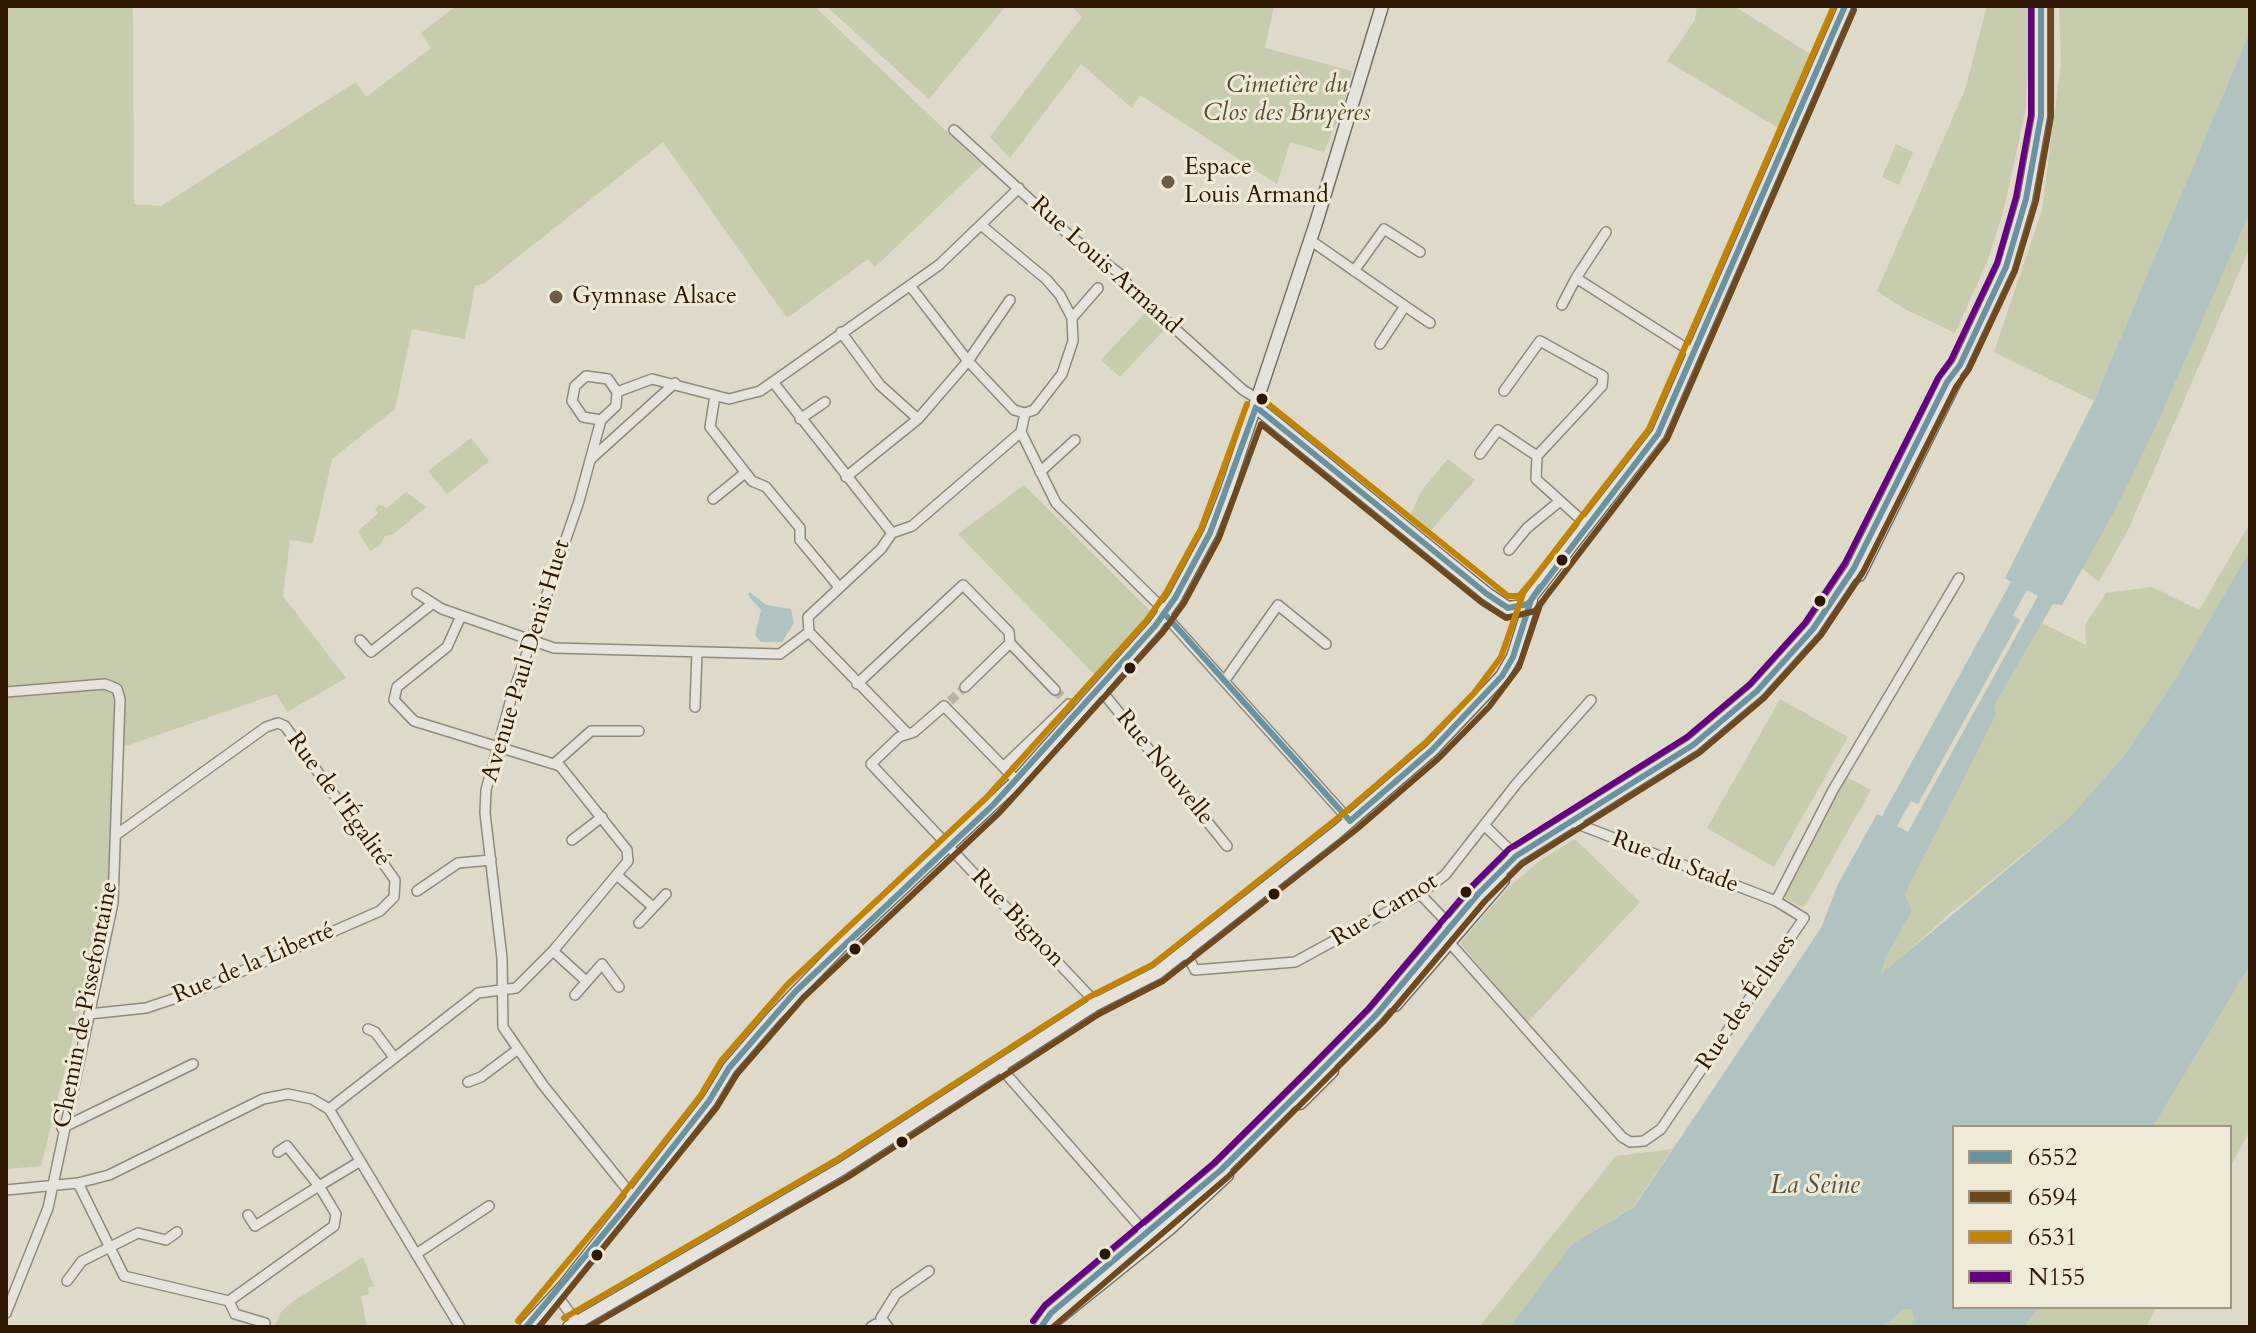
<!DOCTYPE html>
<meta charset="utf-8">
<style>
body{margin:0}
#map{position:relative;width:2256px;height:1333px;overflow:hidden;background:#ded9c9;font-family:Cardo,serif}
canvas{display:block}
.frame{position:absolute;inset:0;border:8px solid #2e1700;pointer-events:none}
.legend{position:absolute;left:1952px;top:1125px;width:280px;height:184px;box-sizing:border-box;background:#efead7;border:2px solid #a29681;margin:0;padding:10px 14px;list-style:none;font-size:24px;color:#2e1700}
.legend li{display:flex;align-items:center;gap:16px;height:40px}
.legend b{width:40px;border:2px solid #a29681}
</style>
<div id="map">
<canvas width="2256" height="1333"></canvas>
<div class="frame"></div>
<ul class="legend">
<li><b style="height:10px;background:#6993a1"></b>6552</li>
<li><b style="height:10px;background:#6e491e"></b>6594</li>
<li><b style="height:10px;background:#c28300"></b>6531</li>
<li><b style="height:10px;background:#640082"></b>N155</li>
</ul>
</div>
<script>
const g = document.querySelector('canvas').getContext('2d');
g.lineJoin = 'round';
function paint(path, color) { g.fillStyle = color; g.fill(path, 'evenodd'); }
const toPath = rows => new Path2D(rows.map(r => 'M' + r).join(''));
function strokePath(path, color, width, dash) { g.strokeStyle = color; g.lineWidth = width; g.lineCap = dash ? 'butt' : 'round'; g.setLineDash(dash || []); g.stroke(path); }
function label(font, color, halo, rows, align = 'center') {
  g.font = font + ' Cardo,serif'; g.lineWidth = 6; g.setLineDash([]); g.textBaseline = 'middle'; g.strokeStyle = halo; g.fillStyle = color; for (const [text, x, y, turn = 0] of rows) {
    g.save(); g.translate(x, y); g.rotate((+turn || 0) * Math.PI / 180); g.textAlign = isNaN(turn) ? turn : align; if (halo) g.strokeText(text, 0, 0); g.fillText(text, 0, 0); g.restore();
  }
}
const green = toPath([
 [6,6,133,6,134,204,161,206,356,82,366,97,431,48,421,33,456,6,814,6,982,165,875,267,868,259,787,318,663,142,485,283,475,286,465,339,412,329,395,409,332,459,313,543,290,540,283,596,346,678,287,712,276,694,120,748,106,903,41,1166,6,1169],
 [826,6,1006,6,929,99],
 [1071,6,1274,6,1265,48,1352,71,1344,105,1324,152,1290,142,1277,184,1140,95,1132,108,1081,64,1010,158,990,137,1082,17],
 [1697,6,1734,6,1812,55,1785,132,1667,61,1695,20],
 [1987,6,2031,6,2026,107,2003,213,1987,262,1955,333,1905,309,1877,291,1965,90],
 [2059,6,2250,6,2250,31,2094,401,1994,352,2042,210,2061,64],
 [1896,144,1913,152,1899,185,1882,177],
 [2250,212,2250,247,2129,528,2099,582,2081,567,2158,422],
 [1145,313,1164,330,1120,377,1101,360],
 [471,438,489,461,447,494,428,471],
 [1448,459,1475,480,1427,535,1408,520,1422,490],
 [1024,485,1152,613,1097,677,958,534],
 [406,492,426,507,392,535,385,536,380,545,370,551,358,531,378,513,375,509,379,505,387,508],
 [2250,523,2250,550,2176,678,2124,756,2069,818,1949,914,1881,976,1886,957,1912,911,1905,894,1996,715,1994,706,2042,623,2086,645,2085,625,2106,593,2152,587,2199,610],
 [1780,699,1848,737,1774,867,1707,828],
 [1847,777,1871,790,1806,905,1801,907,1786,899,1784,892],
 [1575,839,1640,902,1527,1023,1460,943,1510,886,1541,860],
 [2250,965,2250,1130,2230,1168,2230,1127,2153,1127],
 [1672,1149,1633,1207,1572,1244,1510,1327,1479,1327,1616,1156],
 [363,1257,374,1286,368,1288,369,1294,361,1296,367,1327,274,1327,281,1312,292,1302],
 [2039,1307,2156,1307,2146,1327,2024,1327],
 [1903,1309,1911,1309,1914,1319,1909,1327,1884,1327]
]);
const water = toPath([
 [2250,31,2250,212,2158,422,2116,508,2062,605,2053,604,1994,706,1996,715,1905,894,1912,911,1886,957,1881,974,2069,818,2124,756,2176,678,2250,550,2250,965,2153,1127,1954,1127,1954,1307,2039,1307,2024,1327,1909,1327,1914,1319,1911,1309,1903,1309,1884,1327,1510,1327,1572,1244,1634,1207,1821,928,1838,884,1877,814,1882,816,2011,582,2005,578,2094,401],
 [2027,590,2038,596,1908,832,1897,826,1911,801,1918,804,2020,620,2013,615],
 [750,592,766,605,791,609,794,623,782,642,761,642,755,635,761,610,748,595]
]);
const streetTunnel = toPath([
 [1055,690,1065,700],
 [950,701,965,687]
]);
const street = toPath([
 [954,130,1070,236,1120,274,1131,289,1243,390,1258,399],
 [1606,232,1576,278,1692,352],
 [1310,240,1405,306,1380,344],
 [1354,271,1384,229,1420,252],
 [911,287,968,361,1014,410,1025,413],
 [1562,305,1576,278],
 [1405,306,1430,323],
 [1072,318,1098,288],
 [841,332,880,385,918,419],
 [773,382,892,533],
 [1504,391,1540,341,1603,376,1602,386,1537,456,1536,479,1588,526],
 [617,392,652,379,729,399,760,391,939,265,1019,188],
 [715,396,710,427,752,481,766,487,800,528,800,540,839,587],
 [800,419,825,402],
 [601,420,583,417,572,401,575,386,586,376,608,379,617,392,616,406,601,420,579,501,511,699,486,790,485,813,502,958,503,1027,543,1085,634,1198],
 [1021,432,1056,503,1160,606,1170,621,1350,821],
 [1480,454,1498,430,1537,456],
 [592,458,675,383],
 [1040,472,1075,440],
 [846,477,918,419,968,361,1010,300],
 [713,499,745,473],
 [1509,550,1527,528,1560,501],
 [417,593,442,609,554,648,780,654,809,632],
 [809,632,808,617,881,549,892,533,912,526,1021,432,1025,413,1034,410,1062,374,1073,341,1072,318,1060,295,1046,279,981,225],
 [809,632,906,732],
 [360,640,371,652,432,604],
 [1225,680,1278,605,1326,644],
 [857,684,963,585,1009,632,1010,643,1055,690],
 [965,687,1010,643],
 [1100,689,1227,846],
 [6,692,105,684,117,689,120,699,113,903,48,1208,6,1313],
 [695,707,697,652],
 [555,763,591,731,639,731],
 [1003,767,1069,704],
 [1017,781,944,706,914,732,899,737,871,764,1097,1004],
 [1484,825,1516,856],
 [572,840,602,817],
 [618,876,653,907],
 [417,891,458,863,491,860],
 [1420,894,1445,920,1448,931],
 [1776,901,1833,790,1959,578],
 [639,923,666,894],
 [1449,942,1622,1137,1630,1142,1644,1141,1661,1129,1804,918,1776,901,1575,823],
 [553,951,586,981],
 [1185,951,1195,970,1295,962,1420,894,1445,875,1517,783,1591,700],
 [575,995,602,964,619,987],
 [89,1014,146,1008,194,992,380,911,394,897,395,880,285,726,278,723,266,727,116,835],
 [368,1029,375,1032,393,1056],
 [1000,1067,1148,1236],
 [468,1082,481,1077,517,1050],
 [329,1109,478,993,516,988,553,951,628,861,627,850,560,766,414,721,394,700,397,687,447,647,461,616],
 [62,1128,193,1064],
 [78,1183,124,1276,229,1301,334,1226,336,1214,319,1186,359,1162],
 [6,1190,78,1183,109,1175,263,1099,288,1094,312,1099,329,1109,460,1327],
 [248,1215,255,1226,319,1186,287,1146,278,1152],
 [416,1254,489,1206],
 [67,1281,82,1261,138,1233,166,1240,177,1232],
 [556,1294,577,1323],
 [229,1301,235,1314,265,1323],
 [871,1327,876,1324],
 [888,1327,881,1318,896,1294,929,1271]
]);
const secondary = toPath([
 [1256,407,1487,594,1508,608,1524,606,1658,434,1845,6],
 [1859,575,1956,380],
 [1395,1005,1503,880],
 [1300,1103,1332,1071],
 [526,1327,565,1285,709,1101,729,1068,774,1016,847,940,1017,781,1155,626,1175,598,1210,533,1227,490,1316,223,1382,6],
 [569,1327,843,1168,1094,1005,1157,973,1337,832,1432,750,1502,676,1513,657,1531,600],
 [1041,1327,1051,1313,1221,1170,1314,1078,1376,1015,1478,894,1516,856,1693,745,1757,691,1813,629,1854,568,1947,382,1960,365,2006,267,2026,199,2041,116,2041,6],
 [1047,1327,1170,1228,1227,1175]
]);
const bus1 = toPath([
 [1164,613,1350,821,1432,750,1502,676,1513,657,1531,600,1540,587],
 [526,1327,622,1212,709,1101,729,1068,796,991,993,805,1155,626,1175,598,1210,533,1256,407,1487,594,1508,608,1528,604,1658,434,1845,6],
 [1041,1327,1051,1313,1221,1170,1314,1078,1376,1015,1478,894,1516,856,1693,745,1757,691,1813,629,1854,568,1947,382,1960,365,2006,267,2026,199,2041,116,2041,6]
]);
const bus2 = toPath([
 [539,1327,717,1107,737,1074,803,998,1000,812,1163,632,1184,603,1219,538,1261,424,1481,602,1506,618,1535,611,1667,439,1854,10],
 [589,1327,848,1177,1099,1014,1163,981,1357,829,1439,758,1489,707,1519,667,1540,605,1550,591],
 [1053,1327,1228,1177,1383,1022,1485,901,1522,864,1699,753,1764,698,1821,635,1863,572,1956,387,1969,369,2015,271,2036,201,2051,117,2051,6]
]);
const bus3 = toPath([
 [1262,399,1508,596,1519,596,1537,575],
 [564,1318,838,1159,1089,997,1152,965,1344,813,1425,743,1474,693,1501,657,1524,591,1649,429,1834,6],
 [518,1321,614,1206,701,1095,721,1061,788,984,986,798,1147,620,1166,593,1201,529,1247,404]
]);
const bus4 = toPath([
 [1033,1321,1045,1305,1214,1163,1307,1071,1369,1008,1470,888,1509,849,1687,737,1750,684,1805,623,1845,563,1938,378,1951,360,1997,263,2016,197,2031,115,2031,6]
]);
const markers = [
 [1168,182,8,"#6c5b46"],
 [556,297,8,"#6c5b46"],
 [1262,399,7,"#2e1700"],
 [1562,560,7,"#2e1700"],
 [1820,601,7,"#2e1700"],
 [1130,668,7,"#2e1700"],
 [1466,892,7,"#2e1700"],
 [1274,894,7,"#2e1700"],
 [855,949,7,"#2e1700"],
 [902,1142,7,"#2e1700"],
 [1105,1254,7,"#2e1700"],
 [597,1255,7,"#2e1700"]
];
const parkNames = [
 ["Cimetière du",1287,86],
 ["Clos des Bruyères",1287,114]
];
const poiNames = [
 ["Espace",1184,168],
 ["Louis Armand",1184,196],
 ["Gymnase Alsace",572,297]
];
const streetNames = [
 ["Rue Louis Armand",1105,266,42],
 ["Avenue Paul Denis Huet",527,661,-73],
 ["Rue Nouvelle",1164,768,51],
 ["Rue de l'Égalité",338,800,54],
 ["Rue du Stade",1675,863,21],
 ["Rue Carnot",1385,911,-31],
 ["Rue Bignon",1017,919,47],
 ["Rue de la Liberté",254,964,-23],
 ["Rue des Écluses",1747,1003,-56],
 ["Chemin de Pissefontaine",87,1005,-79]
];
const waterNames = [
 ["La Seine",1815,1187]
];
paint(green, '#c6ccac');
paint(water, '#b0c3c1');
strokePath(streetTunnel, '#bbb2a1', 9, [9, 4.5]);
strokePath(street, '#8f897d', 12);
strokePath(secondary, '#756e63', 15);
strokePath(street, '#e6e3dc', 9);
strokePath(secondary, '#e6e3dc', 12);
strokePath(bus1, '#6993a1', 6);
strokePath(bus2, '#6e491e', 6);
strokePath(bus3, '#c28300', 6);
strokePath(bus4, '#640082', 6);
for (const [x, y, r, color] of markers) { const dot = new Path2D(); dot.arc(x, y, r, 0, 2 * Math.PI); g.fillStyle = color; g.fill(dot); strokePath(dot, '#efead7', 3); }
label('italic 24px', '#564a2c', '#efead7', parkNames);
label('24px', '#2e1700', '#efead7', poiNames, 'left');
label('24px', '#2e1700', '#efead7', streetNames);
label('italic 26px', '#545042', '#efead7', waterNames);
</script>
